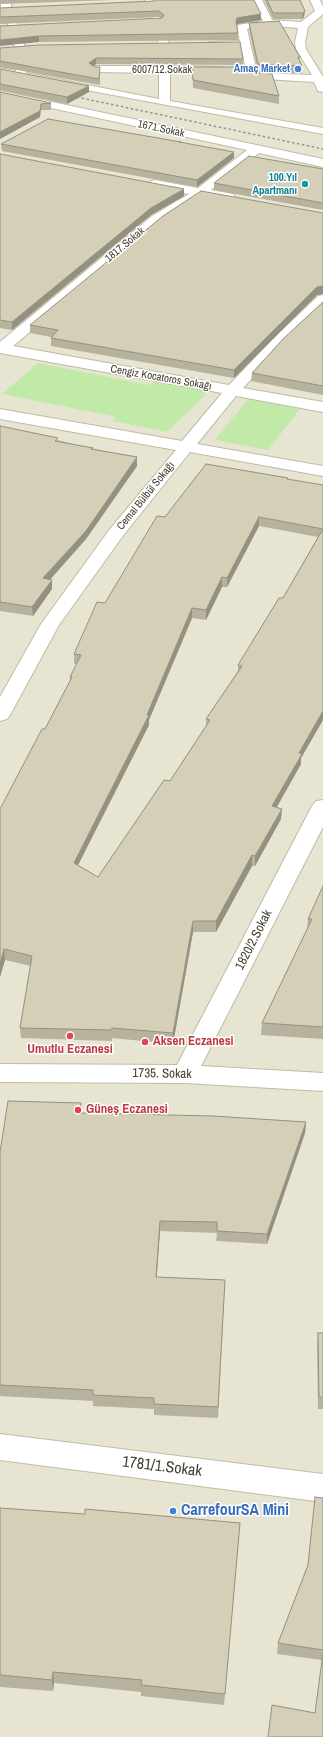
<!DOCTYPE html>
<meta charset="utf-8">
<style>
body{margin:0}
canvas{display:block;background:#f3f1e3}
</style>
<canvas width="323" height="1737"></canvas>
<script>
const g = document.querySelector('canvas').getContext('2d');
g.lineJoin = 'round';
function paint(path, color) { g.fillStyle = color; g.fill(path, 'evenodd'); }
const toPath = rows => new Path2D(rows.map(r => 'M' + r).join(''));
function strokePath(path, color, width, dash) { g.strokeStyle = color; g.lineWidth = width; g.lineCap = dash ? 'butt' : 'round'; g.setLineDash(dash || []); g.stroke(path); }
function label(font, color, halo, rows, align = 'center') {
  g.font = font + ' "Archivo Narrow",sans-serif'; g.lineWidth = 3; g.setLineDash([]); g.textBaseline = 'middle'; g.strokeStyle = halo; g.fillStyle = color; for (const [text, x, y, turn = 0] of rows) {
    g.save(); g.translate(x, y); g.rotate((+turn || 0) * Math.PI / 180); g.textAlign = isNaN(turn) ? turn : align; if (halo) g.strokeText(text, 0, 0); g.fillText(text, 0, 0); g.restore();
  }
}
const residential = toPath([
 [0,0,323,0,323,1737,0,1737]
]);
const green = toPath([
 [38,363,150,385,155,381,209,391,167,432,112,421,116,417,2,394],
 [248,399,300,409,268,450,215,440]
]);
const street = toPath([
 [1,0,11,0,11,9,19,27,25,48,26,73,159,99,159,73,96,72,91,69,96,66,159,66,159,45,152,15,145,0,155,0,162,15,169,45,170,66,222,67,227,70,222,73,170,73,170,101,323,128,323,134,0,74,0,68,16,71,15,48,9,27,1,9,1,0],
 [252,0,262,0,272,20,301,22,315,11,310,0,320,0,323,7,323,14,308,27,305,42,306,49,323,77,323,92,318,91,314,82,248,78,241,47,207,47,206,45,207,43,211,42,240,41,237,27,238,25,263,21,252,0],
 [274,26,298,28,295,42,296,49,312,75,257,73,247,29,274,26],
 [0,91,323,159,323,167,259,153,211,190,233,194,235,197,233,200,229,201,203,196,162,222,13,346,229,385,273,339,318,296,323,295,323,307,283,345,243,388,323,402,323,412,236,396,197,444,323,466,323,476,190,452,122,537,59,625,10,715,7,719,0,721,0,697,41,624,110,529,176,450,0,419,0,409,182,441,222,393,0,353,0,342,152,216,189,194,151,187,149,184,151,181,155,180,198,188,247,150,0,97,0,91],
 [323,800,323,827,201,1066,323,1073,323,1091,185,1083,0,1082,0,1064,177,1065,312,806,316,801,323,800],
 [0,1434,323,1474,323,1502,0,1460,0,1434]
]);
const rail = toPath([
 [67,95,323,149]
]);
const wall = toPath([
 [0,0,113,0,0,4],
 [153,0,254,0,261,20,237,24,238,33,238,40,39,42,0,26,161,19,159,17,0,24,0,8,154,1],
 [264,0,300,0,304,17,302,19,273,19],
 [249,23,300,57,299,60,302,66,302,73,258,72,249,30],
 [0,48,243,59,243,65,96,64,94,66,100,74,100,85,0,67],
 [192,67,248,72,279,96,279,104,193,88],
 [0,69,89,86,89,92,67,104,0,90],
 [0,92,51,103,51,110,41,110,40,117,0,139],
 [181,143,234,158,197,187,2,151,1,144],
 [0,154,184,196,151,215,12,330,0,328],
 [323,169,323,210,214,190,214,183],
 [323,213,323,294,317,295,234,378,51,346,51,337,30,333,30,325],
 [323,302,323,395,251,381,252,373],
 [0,426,93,449,137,457,137,466,86,539,50,580,52,589,33,616,0,611],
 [288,478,288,480,323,485,323,720,301,758,301,764,277,807,281,819,255,866,252,866,216,932,193,932,173,1044,112,1038,112,1041,21,1038,20,1028,31,966,5,960,0,977,0,809,45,729,70,681,70,677,77,664,74,664,74,654,105,603,165,517],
 [259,526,318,537,283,598,238,665,238,671,206,719,206,726,170,781,98,877,78,865,149,725,149,720,192,618,206,620,222,587,227,587],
 [323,886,323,1039,261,1035,262,1023,307,929,308,919],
 [82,1113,306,1122,305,1133,267,1244,216,1241,217,1233,160,1231,156,1277,225,1280,218,1418,154,1415,154,1409,93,1406,93,1401,0,1396,0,1152],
 [318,1333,323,1333,323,1409,318,1409,317,1345],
 [323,1498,323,1737,322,1660,277,1654,278,1643,308,1565],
 [0,1508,239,1535,224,1705,141,1696,141,1692,54,1683,53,1691,0,1687]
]);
const shadedWall = toPath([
 [305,11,304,17,302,19,303,13],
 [261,14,261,20,237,24,236,27,236,21,237,18],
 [39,36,39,42,0,46,0,40],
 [96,58,96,64,90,70,89,63],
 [89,86,89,92,67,104,67,97],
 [41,104,40,117,0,139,0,132],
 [234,152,234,158,197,187,197,180],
 [184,189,184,196,151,215,12,330,12,322,151,208],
 [323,286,323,294,317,295,234,378,234,370,317,287],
 [137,457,137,466,86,539,43,587,43,578],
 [259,517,259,526,227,587,227,578],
 [222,577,222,587,206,620,206,610],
 [52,580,52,589,33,616,32,607],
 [192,608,192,618,149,720,149,725,74,873,74,863,147,715],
 [323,711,323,720,301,758,301,764,271,817,272,806,299,753],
 [282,809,281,819,255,866,255,856],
 [252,855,252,866,216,932,216,921],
 [193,921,193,932,173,1044,173,1033],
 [4,949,5,960,0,977,0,964],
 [306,1122,305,1133,267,1244,267,1234],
 [160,1221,160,1231,156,1287,156,1277],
 [53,1672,54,1683,53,1691,52,1680]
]);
const building = toPath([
 [155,0,254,0,261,14,237,18,236,21,238,33,39,36,0,40,0,26,162,18,164,15,159,11,0,17,0,8,154,1,155,0],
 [267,0,300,0,305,11,303,13,273,13,267,0],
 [279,21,300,57,298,57,302,66,258,64,249,23,279,21],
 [240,42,243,59,96,58,89,63,95,67,100,67,99,79,0,61,0,48,39,45,240,42],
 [192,67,245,67,248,72,272,74,279,96,193,80,192,67],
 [0,69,89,86,67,97,0,84,0,69],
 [0,92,51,103,41,104,40,111,0,132,0,92],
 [48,119,181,142,179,142,234,152,197,180,1,144,48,119],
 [0,154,184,189,151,208,12,322,0,320,0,154],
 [249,156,323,169,323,203,214,183,249,156],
 [201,191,323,213,323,286,317,287,234,370,51,338,58,330,30,325,163,216,201,191],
 [323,302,323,386,252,373,284,338,323,302],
 [0,426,58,438,55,441,93,448,91,449,137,457,86,531,43,578,52,580,32,607,0,602,0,426],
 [206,464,288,478,287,479,323,485,323,711,299,753,302,754,272,806,282,809,255,856,252,855,216,921,193,921,173,1033,112,1028,111,1030,20,1028,32,956,4,949,0,964,0,809,42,729,45,729,72,677,70,677,81,655,74,654,97,602,105,603,157,516,165,517,206,464],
 [259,517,323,529,283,598,279,598,238,665,242,666,206,719,210,720,170,781,164,780,98,877,74,863,149,715,147,715,192,608,206,610,222,577,227,578,259,517],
 [323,886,323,1027,262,1023,312,919,308,919,323,886],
 [8,1101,81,1103,80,1113,213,1116,306,1122,267,1234,217,1231,217,1222,160,1221,156,1277,225,1280,218,1407,154,1404,154,1398,93,1395,93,1390,0,1385,0,1152,8,1101],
 [318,1333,323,1333,323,1397,319,1397,318,1333],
 [315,1497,323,1498,323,1650,278,1643,308,1565,315,1497],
 [0,1508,85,1514,85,1509,240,1523,225,1694,141,1685,142,1680,53,1672,52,1680,0,1675,0,1508],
 [323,1653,323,1737,268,1737,272,1705,315,1713,323,1653]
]);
const markers = [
 [298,69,4,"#3f7fe0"],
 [305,184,4,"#0f9aa8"],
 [70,1036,4,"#e0444e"],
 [145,1042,4,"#e0444e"],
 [78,1110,4,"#e0444e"],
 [173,1511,4,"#3f7fe0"]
];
const farShopnames = [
 ["Amaç Market",290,69]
];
const farStreetnames = [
 ["6007/12.Sokak",162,70],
 ["1671.Sokak",161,129,12],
 ["1817.Sokak",125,245,-40],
 ["Cengiz Kocatoros Sokağı",161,378,10],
 ["Cemal Bülbül Sokağı",146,496,-51]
];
const farCulturenames = [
 ["100.Yıl",297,178],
 ["Apartmanı",297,191]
];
const streetNames = [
 ["1820/2.Sokak",254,940,-63],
 ["1735. Sokak",162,1074,1]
];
const healthNames = [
 ["Aksen Eczanesi",153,1042],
 ["Umutlu Eczanesi",70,1050,"center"],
 ["Güneş Eczanesi",86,1110]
];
const nearStreetnames = [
 ["1781/1.Sokak",162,1467,7]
];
const nearShopnames = [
 ["CarrefourSA Mini",181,1511]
];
paint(residential, '#e7e4d1');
paint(green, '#c1eaa9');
strokePath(street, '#bfbba5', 2);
paint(street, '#fff');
strokePath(rail, '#949494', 1.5, [2.5, 2.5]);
paint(wall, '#b7b29e');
paint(shadedWall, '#959181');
paint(building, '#d5cfb8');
strokePath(building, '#959181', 1);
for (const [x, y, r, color] of markers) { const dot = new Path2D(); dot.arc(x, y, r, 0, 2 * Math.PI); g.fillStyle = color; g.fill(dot); strokePath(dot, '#fff', 1.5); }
label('bold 11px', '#366cbe', '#fff', farShopnames, 'right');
label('11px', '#454133', '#fff', farStreetnames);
label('bold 11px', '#0d838f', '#fff', farCulturenames, 'right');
label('13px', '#454133', '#fff', streetNames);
label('bold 13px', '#be3a42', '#fff', healthNames, 'left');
label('16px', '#454133', '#fff', nearStreetnames);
label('bold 16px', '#366cbe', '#fff', nearShopnames, 'left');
</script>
